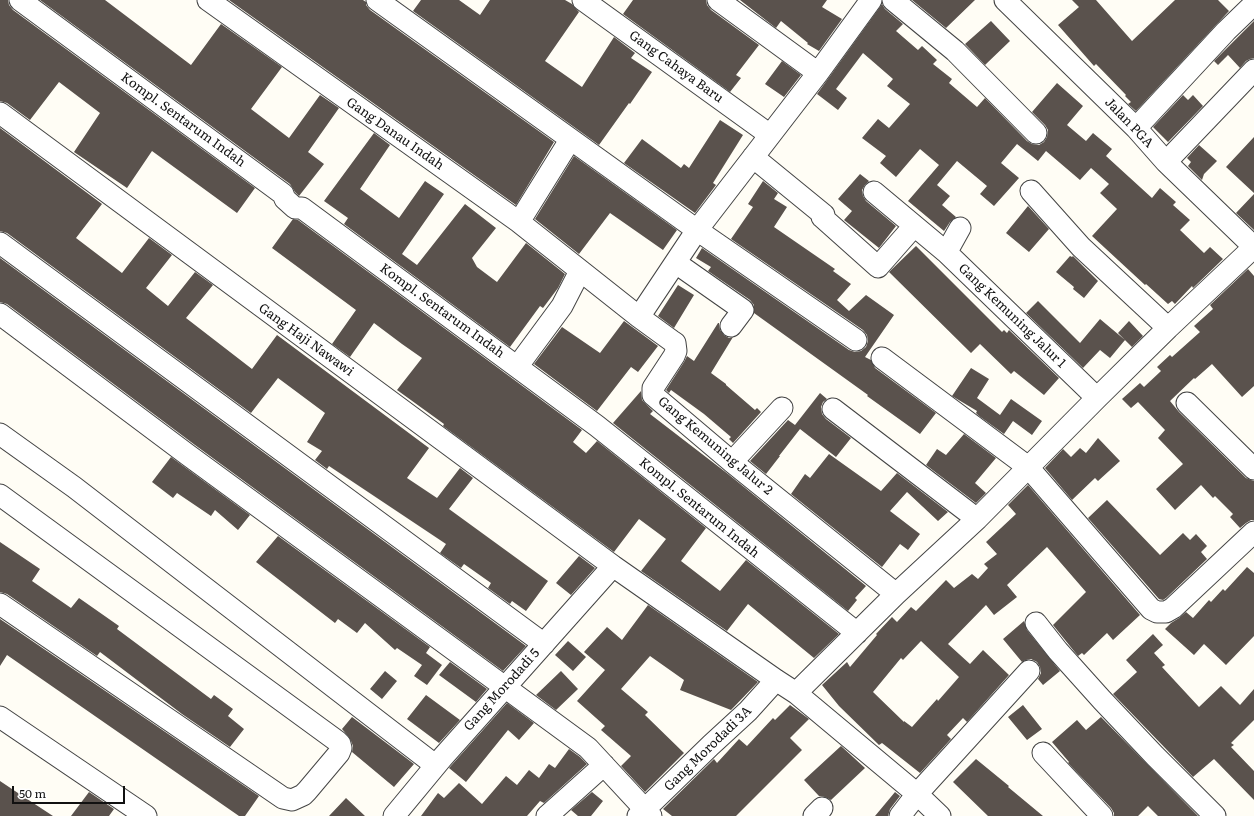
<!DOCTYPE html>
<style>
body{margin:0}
#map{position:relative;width:1254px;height:816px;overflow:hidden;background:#fffdf5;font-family:Literata,serif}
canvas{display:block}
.scale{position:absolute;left:12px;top:786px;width:113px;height:18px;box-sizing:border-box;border:2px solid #111;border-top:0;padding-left:5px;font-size:12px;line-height:14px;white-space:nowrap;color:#111;-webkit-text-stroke:3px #fff;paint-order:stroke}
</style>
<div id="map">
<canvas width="1254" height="816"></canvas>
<div class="scale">50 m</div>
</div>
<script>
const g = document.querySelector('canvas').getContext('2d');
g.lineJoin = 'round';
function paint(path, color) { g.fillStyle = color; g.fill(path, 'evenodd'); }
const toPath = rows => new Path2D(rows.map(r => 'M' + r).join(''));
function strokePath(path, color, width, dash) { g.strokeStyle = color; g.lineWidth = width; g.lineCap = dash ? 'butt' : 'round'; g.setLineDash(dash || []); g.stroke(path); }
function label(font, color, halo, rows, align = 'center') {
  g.font = font + ' Literata,serif'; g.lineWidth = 4; g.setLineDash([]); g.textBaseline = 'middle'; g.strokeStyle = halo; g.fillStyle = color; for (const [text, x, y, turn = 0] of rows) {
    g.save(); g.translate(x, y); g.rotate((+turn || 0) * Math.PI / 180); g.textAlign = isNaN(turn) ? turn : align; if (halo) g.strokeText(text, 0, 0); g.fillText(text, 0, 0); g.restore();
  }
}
const building = toPath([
 [0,0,8,0,9,5,13,10,255,188,237,213,152,151,127,188,74,152,100,113,59,82,30,120,7,103,0,101],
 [40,0,105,0,191,65,221,24,282,67,251,109,289,138,320,95,339,108,308,152,324,164,299,196,295,192,290,184],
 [229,0,363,0,366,2,366,5,370,10,554,142,516,205],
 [421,0,459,0,480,15,490,0,565,0,572,4,579,12,545,61,582,87,614,37,635,53,631,58,652,72,630,104,629,103,599,145,413,11],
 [633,0,706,0,707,5,711,10,759,45,736,75,741,78,730,92,623,14],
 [740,0,827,0,822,7,842,19,819,51,807,44,808,43,781,21,776,28],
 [912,0,975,0,946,28],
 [1072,0,1096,0,1132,41,1175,0,1218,0,1229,11,1136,111,1128,104,1131,102,1125,96,1126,95,1096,64,1094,66,1058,25,1079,7],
 [882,4,885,9,903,24,896,31,918,50,922,46,937,60,933,64,952,79,949,83,977,107,985,98,1027,141,1032,144,1039,145,1044,142,1047,137,1048,130,1045,125,1032,112,1057,83,1083,106,1067,125,1086,141,1093,133,1112,149,1106,156,1152,198,1160,188,1176,202,1173,205,1190,220,1180,230,1204,253,1210,247,1223,259,1193,288,1192,286,1175,304,1172,301,1168,304,1146,284,1145,285,1092,236,1117,209,1100,193,1109,184,1091,168,1080,180,1046,151,1038,161,1017,144,1001,163,1019,178,994,206,980,194,987,186,957,161,937,185,950,196,942,205,956,217,950,222,944,231,908,201,939,165,920,149,896,177,880,163,886,156,862,138,878,119,889,128,910,104,887,86,893,79,863,53,836,89,847,98,838,110,817,94],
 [991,21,1010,41,985,65,965,44],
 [1254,21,1254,58,1250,59,1246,61,1240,68,1228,55,1218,65,1214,61],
 [782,61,801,75,784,97,765,84],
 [1183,95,1188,100,1193,95,1203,106,1168,142,1153,127],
 [720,120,743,135,713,183,716,185,695,213,624,163,642,139,681,168,684,164,689,168],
 [0,128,102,204,76,238,122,273,149,238,172,255,146,288,168,306,195,272,213,285,186,318,252,369,277,335,429,448,407,478,437,498,460,468,473,478,449,509,548,581,526,611,512,601,510,604,488,588,491,583,464,564,461,568,440,553,446,544,329,466,327,469,315,460,322,451,307,442,325,413,278,378,251,413,7,233,0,231],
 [374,133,390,145,360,189,399,218,425,181,444,194,402,254,417,265,465,204,496,228,472,258,477,267,497,282,526,243,565,274,558,288,543,308,540,306,510,347,344,224,348,218,324,201],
 [1254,137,1254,193,1226,167],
 [1199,145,1217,161,1204,174,1202,180,1188,166,1191,162,1187,158],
 [574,156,677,230,663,250,610,213,579,254,535,219],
 [860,174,869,181,865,185,862,190,863,196,866,201,896,226,879,248,844,220,852,211,838,199],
 [763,181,778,193,774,199,787,207,774,227,835,269,833,271,851,284,837,300,849,311,866,295,894,315,865,357,871,360,875,368,936,413,920,434,867,396,868,395,754,313,754,305,750,300,708,271,711,267,696,258,702,248,849,350,855,352,861,351,866,347,868,341,867,335,863,330,731,239,753,207,748,204],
 [1254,194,1254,230,1236,213],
 [1028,206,1049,229,1029,252,1006,233],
 [293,219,298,220,582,430,573,442,586,453,597,441,706,528,681,561,703,578,720,591,746,560,839,634,814,658,748,604,727,631,641,571,666,539,639,519,614,552,443,426,444,424,397,390,422,358,402,344,374,323,350,357,332,344,356,310,272,248],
 [916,246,1002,332,1004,330,1007,333,1009,330,1059,378,1044,395,1014,371,1011,374,980,344,971,353,889,272],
 [1070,256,1072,257,1073,256,1098,281,1084,298,1073,289,1074,287,1056,272],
 [0,258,526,646,503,671,195,445,7,304,0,302],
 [1248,269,1254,276,1254,386,1242,397,1212,364,1195,379,1194,378,1170,401,1179,412,1246,478,1251,480,1254,481,1254,520,1251,520,1246,523,1240,528,1230,517,1233,514,1215,496,1213,498,1201,485,1175,510,1156,489,1183,464,1158,438,1165,430,1138,402,1131,408,1122,399,1140,383,1144,387,1161,371,1157,367,1170,355,1172,357,1200,332,1194,326,1213,309,1210,305],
 [678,285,694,295,674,328,658,316],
 [1038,301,1080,343,1100,319,1125,340,1110,358,1100,350,1083,368,1026,313],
 [624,321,658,346,638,372,631,367,597,411,534,364,562,327,600,353],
 [1129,321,1143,336,1132,347,1118,333],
 [718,323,719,323,720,330,724,335,729,338,733,337,711,373,726,384,726,385,755,410,757,408,761,412,733,443,729,439,731,437,704,414,671,390,669,393,666,390,684,362,687,356,694,361],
 [971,368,989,379,977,398,1000,415,1011,399,1042,421,1032,435,1013,421,1004,434,979,416,976,413,977,411,952,396],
 [641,391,642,400,653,411,650,414,728,474,866,586,855,598,857,600,848,611,613,423],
 [820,393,827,399,823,402,821,407,822,414,826,419,851,438,836,457,800,429,779,456,780,456,766,474,750,461,788,420,795,425],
 [964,434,996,458,975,483,986,493,976,503,926,465,937,449,946,455],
 [1098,438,1120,461,1098,481,1095,478,1072,500,1045,468,1063,449,1071,457,1080,448,1086,453],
 [829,454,881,491,897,473,948,512,938,521,907,492,890,511,920,534,908,550,900,544,882,567,791,494,805,474,810,478],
 [171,457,250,515,238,530,215,510,211,516,177,493,173,498,152,482],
 [1028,485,1140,615,1113,640,1107,633,1084,655,1082,653,1078,656,1053,625,1086,592,1047,547,1007,585,1017,597,994,615,986,605,948,644,970,664,983,650,1009,675,967,722,963,718,947,735,951,739,920,773,882,743,879,745,839,706,822,685,847,662,850,667,877,635,876,634,892,617,897,622,911,607,916,611,946,580,954,588,972,574,978,579,988,568,984,564,997,554,986,542,1016,514,1008,505],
 [921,641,959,677,938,701,937,699,912,727,904,721,904,722,873,692,901,658,903,660],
 [1107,500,1160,555,1183,533,1190,540,1196,534,1207,546,1201,552,1207,559,1166,598,1163,600,1159,599,1088,518],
 [278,536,430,647,426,653,442,665,427,685,414,676,422,665,397,648,395,650,365,623,357,633,338,619,335,623,256,562],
 [0,542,40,569,32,581,71,608,79,598,119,626,117,629,211,699,214,695,233,709,228,716,244,729,230,747,182,714,100,652,97,656,7,594,0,592],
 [579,556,595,568,571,595,556,583],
 [1247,567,1254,573,1254,636,1226,665,1204,644,1194,655,1165,629,1171,623,1179,618,1186,612,1193,618,1209,600,1211,602,1223,589,1225,591],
 [648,605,758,682,731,710,680,690,684,680,650,656,621,689,648,712,645,715,684,753,645,792,621,766,631,756,601,730,605,726,577,701,605,670,584,652,607,627,622,640],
 [0,619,259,796,245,816,239,816,7,655,0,666],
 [1024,621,1027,630,1060,671,1043,685,1038,679,1041,673,1040,667,1037,662,1031,659,1026,660,1022,662,1003,639],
 [1153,634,1163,645,1154,653,1165,665,1162,667,1199,707,1221,686,1240,705,1254,689,1254,720,1231,743,1234,745,1231,747,1254,771,1254,800,1214,759,1193,777,1113,694,1137,672,1126,660],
 [568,641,586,657,573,671,555,655],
 [450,662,487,689,476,702,439,675],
 [385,671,397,681,382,699,370,689],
 [561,671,578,689,556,710,536,695],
 [426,695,460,720,439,743,407,719],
 [507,703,534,723,519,740,508,730,466,782,449,768],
 [790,705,809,719,790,738,802,750,736,816,672,816,663,809,714,759,717,763,739,739,747,746,773,718,775,720],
 [1023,705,1042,729,1027,740,1008,717],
 [352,717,414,764,394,787,352,752,353,746,351,741,348,736,342,729],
 [1101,717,1147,764,1198,816,1158,816,1148,806,1138,816,1114,816,1114,813,1111,808,1068,763,1069,762,1052,742,1077,720,1086,730],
 [841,746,865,768,831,800,825,797,819,796,804,780],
 [569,749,580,757,587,764,544,803,540,801,527,816,421,816,438,793,444,798,459,783,482,804,506,776,517,785,529,770,539,778,549,764,555,768],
 [976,759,1009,786,1008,787,1043,816,988,816,953,782],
 [0,781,21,795,53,816,0,816],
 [89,792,114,809,109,816,71,816],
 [592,792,603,801,591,816,578,816,571,810],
 [895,792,900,796,890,809,888,816,875,816],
 [346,798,365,816,329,816]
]);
const minor = toPath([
 [20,0,283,194,285,199,295,208,302,208,597,426,857,633],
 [208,0,519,222,639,317,672,341,675,343,676,351,674,356,653,388,653,395,732,462,896,594],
 [377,0,697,230,856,340],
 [583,0,770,135],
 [718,0,818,73],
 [893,0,955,51,1036,133],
 [1005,0,1136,128,1166,162,1254,247],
 [0,113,613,566,776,680,796,693,896,594,977,519,1097,398,1168,328,1254,247],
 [1136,128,1226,31,1254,4],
 [753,157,824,215,822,217,878,267,914,226],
 [1166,162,1254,70],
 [1031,191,1081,247,1168,328],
 [874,192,947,253],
 [519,222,570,140],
 [960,228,950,246,947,253,1097,398],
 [0,243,544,644],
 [676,263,743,310,731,326],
 [0,314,188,455,588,748,651,816],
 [639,317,697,230,818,73,871,0],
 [882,358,1028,467,1151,609,1157,612,1166,612,1173,608,1254,532],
 [517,367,562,306,580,271],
 [1187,403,1254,469],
 [833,409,977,519],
 [0,434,74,487,435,765],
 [732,462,782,408],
 [0,495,337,741,340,744,341,748,339,753,307,791,303,795,292,800,283,798,0,604],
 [1036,623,1058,651,1102,700,1155,756,1215,816],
 [796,693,917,794,940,816],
 [0,717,146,816],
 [1043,753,1102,816],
 [394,816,442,758,613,566],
 [547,816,604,765],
 [638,816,711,745,748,711,776,680],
 [814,816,822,808],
 [900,816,917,794,1029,671]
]);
const streetNames = [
 ["Gang Cahaya Baru",676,67,36],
 ["Kompl. Sentarum Indah",183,120,36],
 ["Jalan PGA",1129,123,46],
 ["Gang Danau Indah",395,134,35],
 ["Kompl. Sentarum Indah",442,311,36],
 ["Gang Kemuning Jalur 1",1012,316,44],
 ["Gang Haji Nawawi",306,340,36],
 ["Gang Kemuning Jalur 2",715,446,40],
 ["Kompl. Sentarum Indah",699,508,39],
 ["Gang Morodadi 5",502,690,-48],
 ["Gang Morodadi 3A",708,749,-44]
];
paint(building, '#5a524d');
strokePath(minor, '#444', 23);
strokePath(minor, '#fff', 21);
label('13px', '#111', '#fff', streetNames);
</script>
